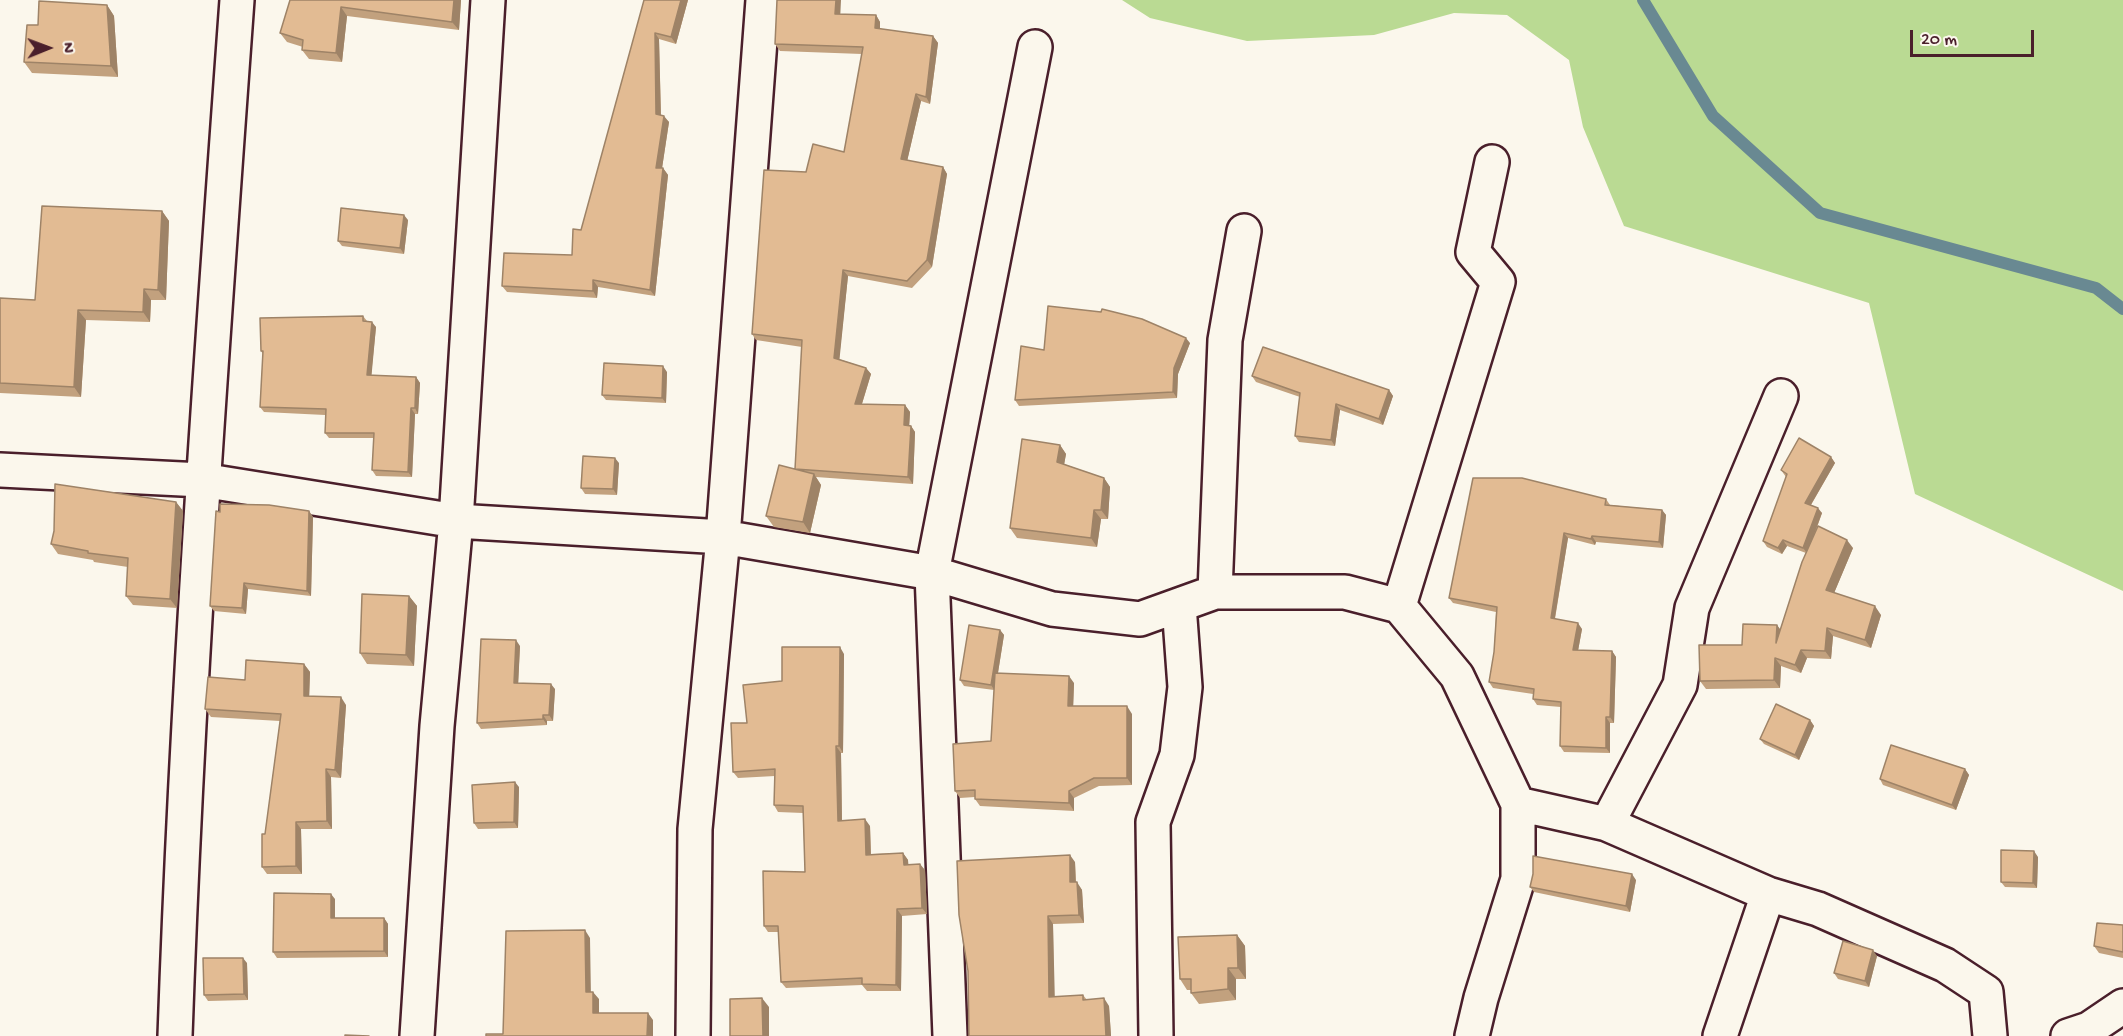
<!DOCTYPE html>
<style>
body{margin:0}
#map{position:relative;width:2123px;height:1036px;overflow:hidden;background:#fbf7ec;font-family:"Gochi Hand",sans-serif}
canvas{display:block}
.north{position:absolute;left:18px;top:18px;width:60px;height:60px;-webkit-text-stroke:4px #fbf7ec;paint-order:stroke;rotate:89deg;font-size:16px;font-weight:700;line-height:24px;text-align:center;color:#4a1f2b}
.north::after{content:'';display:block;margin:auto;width:21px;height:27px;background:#4a1f2b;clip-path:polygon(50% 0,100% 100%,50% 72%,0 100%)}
.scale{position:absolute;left:1910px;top:30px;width:124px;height:27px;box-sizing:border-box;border:3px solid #4a1f2b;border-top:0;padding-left:8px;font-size:18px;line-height:21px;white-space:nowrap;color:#4a1f2b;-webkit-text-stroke:4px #fbf7ec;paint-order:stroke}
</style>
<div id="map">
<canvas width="2123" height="1036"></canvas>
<div class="north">N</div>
<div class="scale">20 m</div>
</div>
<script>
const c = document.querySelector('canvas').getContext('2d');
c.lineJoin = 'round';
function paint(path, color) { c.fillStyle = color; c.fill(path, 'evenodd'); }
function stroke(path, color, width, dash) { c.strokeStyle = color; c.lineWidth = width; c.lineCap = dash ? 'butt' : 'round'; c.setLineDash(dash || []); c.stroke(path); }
paint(new Path2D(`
 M 1122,0 L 2123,0 L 2123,591 L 1915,494 L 1869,303 L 1624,226 L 1583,127 L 1569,60 L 1507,15 L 1454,13 L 1374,35 L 1247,41 L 1150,18 Z`), '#bada93');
stroke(new Path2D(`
 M 1643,0 L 1713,116 L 1820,213 L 2096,288 L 2123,309`), '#698992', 12);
const minor = new Path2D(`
 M 0,470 L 202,480 L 456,521 L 723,537 L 932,573 L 1052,609 L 1140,619 L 1215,592 L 1345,592 L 1399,606 L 1457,676 L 1518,804 L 1607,824 L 1768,894 L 1818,909 L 1945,965 L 1986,992 L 1990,1036
 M 1215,592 L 1225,340 L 1244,231
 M 1399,606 L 1498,282 L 1473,252 L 1492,162
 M 1607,824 L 1680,685 L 1692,608 L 1781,396
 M 175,1036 C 187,690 212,345 237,0
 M 417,1036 L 437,726 L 456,521 L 488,0
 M 693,1036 L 695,829 L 723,537 L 763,0
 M 950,1036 L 932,573 L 1035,47
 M 1156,1036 L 1153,822 L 1177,755 L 1185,687 L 1179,605
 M 1472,1036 L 1481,998 L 1518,879 L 1518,804
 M 1720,1036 L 1768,894
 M 2068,1036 L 2089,1029 L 2123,1006`);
stroke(minor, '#4a1f2b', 38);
stroke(minor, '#fbf7ec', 33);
paint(new Path2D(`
 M 290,0 L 461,0 L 459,30 L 347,16 L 342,62 L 309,59 L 302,50 L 303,47 L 287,42 L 280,33 Z
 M 644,0 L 688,0 L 676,44 L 659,39 L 661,115 L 669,122 L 662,168 L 663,168 L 668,175 L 655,296 L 598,287 L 597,298 L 507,292 L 502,286 L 572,255 L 581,230 Z
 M 107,5 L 114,16 L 118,77 L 32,73 L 24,62 Z
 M 840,14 L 876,15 L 880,22 L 880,29 L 933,36 L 938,43 L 930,104 L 921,101 L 907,161 L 943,167 L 947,174 L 932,267 L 912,288 L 848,276 L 839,359 L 866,368 L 871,374 L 862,404 L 905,405 L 910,412 L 909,425 L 911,426 L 915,432 L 913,484 L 816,477 L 821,485 L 810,533 L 774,527 L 766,516 L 795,469 L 802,347 L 756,340 L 752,334 L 806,172 L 844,152 L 862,54 L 780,51 L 775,44 Z
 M 162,211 L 169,221 L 166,300 L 151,300 L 150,322 L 86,320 L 81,397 L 0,393 L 0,298 L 35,300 Z
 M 408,220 L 404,254 L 342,246 L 338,241 Z
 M 363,316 L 367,321 L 376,327 L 371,376 L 416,377 L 420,383 L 418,414 L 415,414 L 412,477 L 376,476 L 372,470 L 374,438 L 329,438 L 325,433 L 325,415 L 264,412 L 260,407 L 263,354 L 261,351 Z
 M 1190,343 L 1178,374 L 1177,398 L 1019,406 L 1015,400 L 1044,350 Z
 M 667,372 L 666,403 L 606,400 L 602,395 Z
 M 1252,376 L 1389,390 L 1393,396 L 1383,425 L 1340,410 L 1335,446 L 1299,442 L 1295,436 L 1300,397 L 1256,382 Z
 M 1060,445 L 1066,454 L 1064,464 L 1104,478 L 1110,487 L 1108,519 L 1101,519 L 1097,547 L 1017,538 L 1010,528 Z
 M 1831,457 L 1835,463 L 1811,505 L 1822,513 L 1814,536 L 1853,548 L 1834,593 L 1881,615 L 1871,648 L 1833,636 L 1831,659 L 1807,658 L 1801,673 L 1781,666 L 1780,688 L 1706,689 L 1700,681 L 1742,645 L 1777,625 L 1780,630 L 1806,553 L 1787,546 L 1782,554 L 1767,547 L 1763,541 L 1786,477 L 1781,470 Z
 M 619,463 L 617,495 L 585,494 L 581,488 Z
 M 1606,499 L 1610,505 L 1662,510 L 1666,515 L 1663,548 L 1596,542 L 1595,545 L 1568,538 L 1555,619 L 1582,629 L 1578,651 L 1612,651 L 1616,657 L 1614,723 L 1610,723 L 1610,753 L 1564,752 L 1560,746 L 1561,707 L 1537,705 L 1533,699 L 1533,694 L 1493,688 L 1489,682 L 1494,652 L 1496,612 L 1453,603 L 1449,598 Z
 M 176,502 L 183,511 L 177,608 L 133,605 L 126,596 L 128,567 L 94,562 L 93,560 L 58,554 L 51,544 Z
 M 309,511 L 313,517 L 311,596 L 248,589 L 246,614 L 214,611 L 210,606 L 220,512 Z
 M 409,596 L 417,606 L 414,666 L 367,664 L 360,653 Z
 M 1000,630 L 1004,635 L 998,673 L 1074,683 L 1073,706 L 1132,714 L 1132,785 L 1099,786 L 1074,798 L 1074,811 L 980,806 L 975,799 L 975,797 L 960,798 L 955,791 L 991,741 L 994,690 L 964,686 L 960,680 Z
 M 520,646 L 518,683 L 555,689 L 553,721 L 547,721 L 547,725 L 481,729 L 477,723 Z
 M 844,654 L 843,753 L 841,753 L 842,820 L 870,826 L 871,854 L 903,853 L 908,860 L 908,864 L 925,870 L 927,914 L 902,916 L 901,991 L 867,991 L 862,985 L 786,988 L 781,982 L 778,932 L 768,932 L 764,926 L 805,872 L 803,813 L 778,812 L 774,805 L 775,776 L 738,778 L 733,772 L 747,723 L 782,681 Z
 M 304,664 L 310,672 L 309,696 L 346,705 L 341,778 L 331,777 L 332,829 L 301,829 L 302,874 L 267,874 L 262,867 L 265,834 L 280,721 L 211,717 L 205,709 L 245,680 Z
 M 1810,720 L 1814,726 L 1799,760 L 1764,744 L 1760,739 Z
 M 1965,769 L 1969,775 L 1956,810 L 1883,785 L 1880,779 Z
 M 519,787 L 518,828 L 478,829 L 474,823 Z
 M 2038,857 L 2037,888 L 2005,887 L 2001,882 Z
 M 1075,862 L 1076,882 L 1082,890 L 1084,923 L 1053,924 L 1054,997 L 1083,995 L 1087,1000 L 1109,1006 L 1111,1036 L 969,1036 Z
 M 1533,874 L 1636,880 L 1630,912 L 1534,892 L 1530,887 Z
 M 335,899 L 335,918 L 384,918 L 388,924 L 388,957 L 277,958 L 273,952 Z
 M 2123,925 L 2123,958 L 2099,953 L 2094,946 Z
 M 1237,935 L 1245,946 L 1246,979 L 1236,979 L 1236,1000 L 1199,1004 L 1191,993 L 1191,990 L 1187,990 L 1180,979 Z
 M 1877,956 L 1869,987 L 1838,979 L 1834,973 Z
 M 247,963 L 248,1000 L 208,1001 L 204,995 Z`), '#c2a17e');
paint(new Path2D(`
 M 454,0 L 461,0 L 459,30 L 452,22 Z
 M 681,0 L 688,0 L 676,44 L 671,37 Z
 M 836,0 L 841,0 L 840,21 L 835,14 Z
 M 107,5 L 114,16 L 118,77 L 111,66 Z
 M 341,7 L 347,16 L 342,62 L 336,53 Z
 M 876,15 L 880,22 L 880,35 L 875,28 Z
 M 655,33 L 659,39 L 661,121 L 656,114 Z
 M 933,36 L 938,43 L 930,104 L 926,97 Z
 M 916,94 L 921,101 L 906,166 L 901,159 Z
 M 664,116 L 669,122 L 661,175 L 656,168 Z
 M 943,167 L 947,174 L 932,267 L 927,260 Z
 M 663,168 L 668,175 L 655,296 L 650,290 Z
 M 162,211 L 169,221 L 166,300 L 158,290 Z
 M 404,215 L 408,220 L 404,254 L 400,248 Z
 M 843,270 L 848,276 L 839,364 L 834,358 Z
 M 593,280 L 598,287 L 597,298 L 593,291 Z
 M 144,289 L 151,300 L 150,322 L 143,312 Z
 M 78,310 L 86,320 L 81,397 L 74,387 Z
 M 372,322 L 376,327 L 371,381 L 367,375 Z
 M 1186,338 L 1190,343 L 1178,374 L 1177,398 L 1173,392 L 1174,368 Z
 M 663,366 L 667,372 L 666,403 L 662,398 Z
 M 866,368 L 871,374 L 860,410 L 855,404 Z
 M 416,377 L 420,383 L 418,414 L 415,408 Z
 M 1389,390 L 1393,396 L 1383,425 L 1379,419 Z
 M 1336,404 L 1340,410 L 1335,446 L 1331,440 Z
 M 905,405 L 910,412 L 909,431 L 904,425 Z
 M 411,408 L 415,414 L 412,477 L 408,472 Z
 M 911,426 L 915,432 L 913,484 L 908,477 Z
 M 1060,445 L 1066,454 L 1063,471 L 1057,462 Z
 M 1831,457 L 1835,463 L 1809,508 L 1805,503 Z
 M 615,458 L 619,463 L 617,495 L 613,489 Z
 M 814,474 L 821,485 L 810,533 L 803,522 Z
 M 1104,478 L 1110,487 L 1108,519 L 1101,510 Z
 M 176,502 L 183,511 L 177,608 L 170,599 Z
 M 1818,508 L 1822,513 L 1807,553 L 1803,548 Z
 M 1094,510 L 1101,519 L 1097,547 L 1091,538 Z
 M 1662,510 L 1666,515 L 1663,548 L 1659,542 Z
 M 309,511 L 313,517 L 311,596 L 307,591 Z
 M 1564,533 L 1568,538 L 1554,623 L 1551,618 Z
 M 1592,536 L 1596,542 L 1595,545 L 1591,539 Z
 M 1783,540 L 1787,546 L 1782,554 L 1778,548 Z
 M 1847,540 L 1853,548 L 1832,598 L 1826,590 Z
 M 244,583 L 248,589 L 246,614 L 242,608 Z
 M 409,596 L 417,606 L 414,666 L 406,655 Z
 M 1875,606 L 1881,615 L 1871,648 L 1865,640 Z
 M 1578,623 L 1582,629 L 1577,656 L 1573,650 Z
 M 1777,625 L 1783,633 L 1776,643 Z
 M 1827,628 L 1833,636 L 1831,659 L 1825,651 Z
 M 1000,630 L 1004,635 L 995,691 L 991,685 Z
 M 516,640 L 520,646 L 518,688 L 514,683 Z
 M 840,647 L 844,654 L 843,753 L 839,746 Z
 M 1801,650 L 1807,658 L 1801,673 L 1795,665 Z
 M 1612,651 L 1616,657 L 1614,723 L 1610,717 Z
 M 1775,658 L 1781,666 L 1780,688 L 1774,680 Z
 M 304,664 L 310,672 L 309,703 L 304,696 Z
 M 1069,676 L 1074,683 L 1073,713 L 1068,706 Z
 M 551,684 L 555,689 L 553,721 L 549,715 Z
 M 341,697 L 346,705 L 341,778 L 335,770 Z
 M 1127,706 L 1132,714 L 1132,785 L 1127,778 Z
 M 543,715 L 547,721 L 547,725 L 543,719 Z
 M 1606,717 L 1610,723 L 1610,753 L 1606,748 Z
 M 1810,720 L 1814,726 L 1799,760 L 1795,755 Z
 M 836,746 L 841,753 L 842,827 L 838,821 Z
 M 326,769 L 331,777 L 332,829 L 327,821 Z
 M 1965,769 L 1969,775 L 1956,810 L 1952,805 Z
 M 515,782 L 519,787 L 518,828 L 514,822 Z
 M 1069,791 L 1074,798 L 1074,811 L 1069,803 Z
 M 865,819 L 870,826 L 871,861 L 866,855 Z
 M 296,822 L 301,829 L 302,874 L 296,866 Z
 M 2034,851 L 2038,857 L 2037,888 L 2033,883 Z
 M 903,853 L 908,860 L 909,871 L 904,865 Z
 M 1070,855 L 1075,862 L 1076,890 L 1070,882 Z
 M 920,864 L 925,870 L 927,914 L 922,908 Z
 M 1632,874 L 1636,880 L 1630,912 L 1626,906 Z
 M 1077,882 L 1082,890 L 1084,923 L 1079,915 Z
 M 331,894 L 335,899 L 335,923 L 331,918 Z
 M 897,909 L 902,916 L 901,991 L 896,985 Z
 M 1048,916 L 1053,924 L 1055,1005 L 1049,997 Z
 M 384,918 L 388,924 L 388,957 L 384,951 Z
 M 585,930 L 590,938 L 591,999 L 586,992 Z
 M 1237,935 L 1245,946 L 1246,979 L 1238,968 Z
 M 1873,950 L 1877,956 L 1869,987 L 1865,981 Z
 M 243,958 L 247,963 L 248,1000 L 244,994 Z
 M 1228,968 L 1236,979 L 1236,1000 L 1228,989 Z
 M 593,992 L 599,999 L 599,1020 L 593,1013 Z
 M 762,998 L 769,1007 L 769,1036 L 763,1036 Z
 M 1104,998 L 1109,1006 L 1111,1036 L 1106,1036 Z
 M 648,1013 L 653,1020 L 653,1036 L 647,1036 Z`), '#9e8367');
const building = new Path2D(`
 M 290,0 L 454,0 L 452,22 L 341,7 L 336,53 L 302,50 L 303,40 L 280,33 Z
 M 644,0 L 681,0 L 671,37 L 655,33 L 656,114 L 664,116 L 656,168 L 663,168 L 650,290 L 593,280 L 593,291 L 502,286 L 504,253 L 572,255 L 573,229 L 581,230 Z
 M 777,0 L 836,0 L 835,14 L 876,15 L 875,28 L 933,36 L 926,97 L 916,94 L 901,159 L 943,167 L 927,260 L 907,281 L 843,270 L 834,358 L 866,368 L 855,404 L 905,405 L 904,425 L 911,426 L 908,477 L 795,469 L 802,340 L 752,334 L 764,170 L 806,172 L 813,144 L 844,152 L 863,47 L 775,44 Z
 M 39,1 L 107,5 L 111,66 L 24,62 L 27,25 L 38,25 Z
 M 42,206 L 162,211 L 158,290 L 144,289 L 143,312 L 78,310 L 74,387 L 0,383 L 0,298 L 35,300 Z
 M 341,208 L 404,215 L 400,248 L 338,241 Z
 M 1048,306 L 1101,312 L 1102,309 L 1142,319 L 1186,338 L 1174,368 L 1173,392 L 1015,400 L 1021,346 L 1044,350 Z
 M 363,316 L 363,321 L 372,322 L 367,375 L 416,377 L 415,408 L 411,408 L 408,472 L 372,470 L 374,433 L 325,433 L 326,409 L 260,407 L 263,351 L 261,351 L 260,318 Z
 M 1263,347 L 1389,390 L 1379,419 L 1336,404 L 1331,440 L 1295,436 L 1300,393 L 1252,376 Z
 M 604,363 L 663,366 L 662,398 L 602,395 Z
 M 1799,438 L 1831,457 L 1805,503 L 1818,508 L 1803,548 L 1783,540 L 1778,548 L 1763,541 L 1787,474 L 1781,470 Z
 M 1022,439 L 1060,445 L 1057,462 L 1104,478 L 1101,510 L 1094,510 L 1091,538 L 1010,528 Z
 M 583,456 L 615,458 L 613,489 L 581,488 Z
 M 779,465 L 814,474 L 803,522 L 766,516 Z
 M 1473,478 L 1522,478 L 1606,499 L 1605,505 L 1662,510 L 1659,542 L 1592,536 L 1591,539 L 1564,533 L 1551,618 L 1578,623 L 1573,650 L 1612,651 L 1610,717 L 1606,717 L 1606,748 L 1560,746 L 1561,702 L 1533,699 L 1534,689 L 1489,682 L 1494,652 L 1497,607 L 1449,598 Z
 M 55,484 L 176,502 L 170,599 L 126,596 L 128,558 L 88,553 L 88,551 L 51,544 L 54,531 Z
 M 220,504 L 269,505 L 309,511 L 307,591 L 244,583 L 242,608 L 210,606 L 216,511 L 220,512 Z
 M 1818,526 L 1847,540 L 1826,590 L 1875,606 L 1865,640 L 1827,628 L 1825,651 L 1801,650 L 1795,665 L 1775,658 L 1774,680 L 1700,681 L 1699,645 L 1742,645 L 1743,624 L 1777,625 L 1776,643 L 1802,562 Z
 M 362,594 L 409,596 L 406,655 L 360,653 Z
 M 969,625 L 1000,630 L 991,685 L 960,680 Z
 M 481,639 L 516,640 L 514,683 L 551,684 L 549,715 L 543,715 L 543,719 L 477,723 Z
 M 782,647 L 840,647 L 839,746 L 836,746 L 838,821 L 865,819 L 866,855 L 903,853 L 904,865 L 920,864 L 922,908 L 897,909 L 896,985 L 862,984 L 862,978 L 781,982 L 778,926 L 764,926 L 763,871 L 805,872 L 803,806 L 774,805 L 775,769 L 733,772 L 731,723 L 747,723 L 743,685 L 782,681 Z
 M 246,660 L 304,664 L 304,696 L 341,697 L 335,770 L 326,769 L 327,821 L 296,822 L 296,866 L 262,867 L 262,834 L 265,834 L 281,714 L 205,709 L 208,677 L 245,680 Z
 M 995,673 L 1069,676 L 1068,706 L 1127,706 L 1127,778 L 1094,778 L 1069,791 L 1069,803 L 975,799 L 975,790 L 955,791 L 953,744 L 991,741 Z
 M 1776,704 L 1810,720 L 1795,755 L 1760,739 Z
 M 1891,745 L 1965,769 L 1952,805 L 1880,779 Z
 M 515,782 L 514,822 L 474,823 L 472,785 Z
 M 2001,850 L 2034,851 L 2033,883 L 2001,882 Z
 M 1070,855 L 1070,882 L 1077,882 L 1079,915 L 1048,916 L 1049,997 L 1083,995 L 1083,1000 L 1104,998 L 1106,1036 L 969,1036 L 968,971 L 959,915 L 957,861 Z
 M 1533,856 L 1632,874 L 1626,906 L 1530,887 L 1533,874 Z
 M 274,893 L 331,894 L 331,918 L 384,918 L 384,951 L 273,952 Z
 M 2097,923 L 2123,925 L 2123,952 L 2094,946 Z
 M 585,930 L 586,992 L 593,992 L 593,1013 L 648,1013 L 647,1036 L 486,1036 L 486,1034 L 503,1034 L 506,931 Z
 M 1237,935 L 1238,968 L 1228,968 L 1228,989 L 1191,993 L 1191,979 L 1180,979 L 1178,937 Z
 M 1843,941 L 1873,950 L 1865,981 L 1834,973 Z
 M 203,958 L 243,958 L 244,994 L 204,995 Z
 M 762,998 L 763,1036 L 730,1036 L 730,999 Z
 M 345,1035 L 369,1036 L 345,1036 Z`);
paint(building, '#e2bb93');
stroke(building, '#9e8367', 1.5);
</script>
